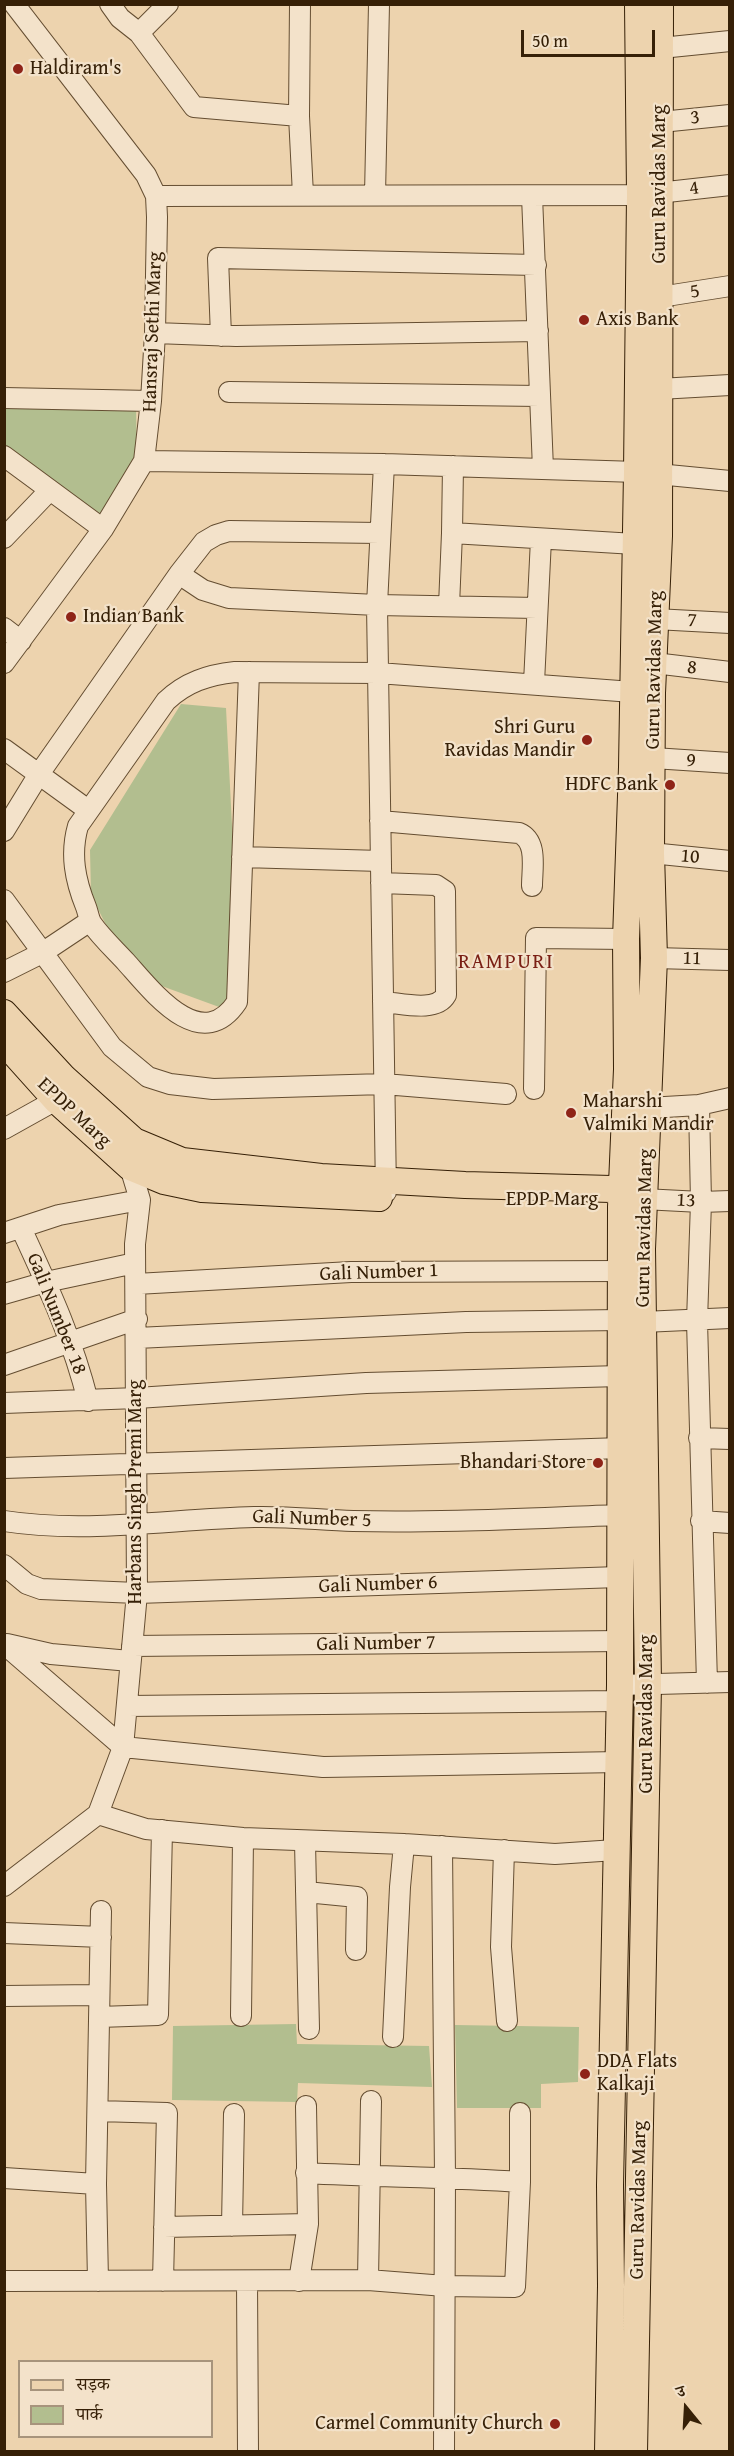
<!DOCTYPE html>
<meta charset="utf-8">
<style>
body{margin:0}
#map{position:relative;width:734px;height:2456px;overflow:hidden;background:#edd3ae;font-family:"Gentium Book Plus","Noto Serif Devanagari",serif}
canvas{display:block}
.frame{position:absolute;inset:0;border:6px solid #362007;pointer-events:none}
.legend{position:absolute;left:18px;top:2360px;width:195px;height:78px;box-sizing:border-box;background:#f3e2ca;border:2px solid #a7947c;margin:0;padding:8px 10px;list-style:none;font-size:18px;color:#362007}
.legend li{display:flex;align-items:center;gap:12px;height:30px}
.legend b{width:30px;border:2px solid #a7947c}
.north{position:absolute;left:656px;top:2378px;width:60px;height:60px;-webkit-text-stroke:4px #f3e2ca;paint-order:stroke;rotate:342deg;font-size:16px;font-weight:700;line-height:24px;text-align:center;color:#362007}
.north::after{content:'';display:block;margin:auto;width:21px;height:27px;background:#362007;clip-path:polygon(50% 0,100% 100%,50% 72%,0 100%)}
.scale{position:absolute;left:521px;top:30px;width:134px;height:27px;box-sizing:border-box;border:3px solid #362007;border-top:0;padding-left:8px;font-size:18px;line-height:21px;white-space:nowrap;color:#362007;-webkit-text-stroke:4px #f3e2ca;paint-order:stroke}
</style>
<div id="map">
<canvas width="734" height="2456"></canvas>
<div class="frame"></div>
<ul class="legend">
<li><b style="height:8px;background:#edd3ae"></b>सड़क</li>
<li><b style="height:16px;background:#b2be8f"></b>पार्क</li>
</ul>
<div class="north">उ</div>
<div class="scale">50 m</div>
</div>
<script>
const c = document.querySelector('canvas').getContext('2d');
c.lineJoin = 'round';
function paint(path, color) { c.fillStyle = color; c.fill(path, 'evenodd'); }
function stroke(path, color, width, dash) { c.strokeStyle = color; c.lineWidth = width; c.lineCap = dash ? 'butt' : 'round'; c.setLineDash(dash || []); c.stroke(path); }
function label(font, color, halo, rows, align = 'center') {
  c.font = font + ' "Gentium Book Plus",serif'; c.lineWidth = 4.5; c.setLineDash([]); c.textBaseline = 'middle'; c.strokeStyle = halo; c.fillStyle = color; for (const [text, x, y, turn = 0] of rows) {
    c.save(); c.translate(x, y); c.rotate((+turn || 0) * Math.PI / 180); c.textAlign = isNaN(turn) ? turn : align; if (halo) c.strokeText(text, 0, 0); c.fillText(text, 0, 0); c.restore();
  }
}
paint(new Path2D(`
 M 5,404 L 136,404 L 137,464 L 96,523 L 5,448 Z
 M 181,704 L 226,708 L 235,884 L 230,1011 L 159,985 L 119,951 L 91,895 L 90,850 Z
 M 296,2024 L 297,2044 L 429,2046 L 432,2087 L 298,2083 L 297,2102 L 172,2100 L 173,2026 Z
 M 455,2025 L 579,2027 L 578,2082 L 541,2084 L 541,2108 L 457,2108 Z`), '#b2be8f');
const minor = new Path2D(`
 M 110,4 L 120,18 L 139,33
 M 168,4 L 139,33 L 194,107 L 299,116
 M 300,4 L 299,116 L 303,195
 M 661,48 L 730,41
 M 661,122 L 730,115
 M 375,195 L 379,4
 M 156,196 L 640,195 L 730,185
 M 532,196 L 543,469
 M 660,297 L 730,286
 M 155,333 L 236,336 L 538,331
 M 221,336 L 218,258 L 536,265
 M 659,389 L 730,385
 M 229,392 L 540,396
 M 4,398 L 151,401
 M 4,456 L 103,529
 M 144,461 L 384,464 L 637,472 L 730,481
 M 384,464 L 377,605 L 386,1192
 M 452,533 L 453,466
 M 4,538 L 50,490
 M 179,574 L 203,590 L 229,598 L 377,605 L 537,608
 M 449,606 L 452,533 L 635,544
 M 655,619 L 730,623
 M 4,628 L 21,641
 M 4,663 L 103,529 L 144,461 L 151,401 L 155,333 L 157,217 L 156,196 L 146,175 L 14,4
 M 654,663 L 730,672
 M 249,672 L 237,1002 C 201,1056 152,991 126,962 C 115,950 101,937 92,924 C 89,920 88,912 86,907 C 75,880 70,854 78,826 L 166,701 C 186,682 208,675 235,672 L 378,673 L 646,693
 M 534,683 L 541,539
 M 4,749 L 88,810
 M 653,758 L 730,763
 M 380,821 L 519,833 C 538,841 532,868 532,886
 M 4,831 L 39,774 L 179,574 L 204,542 L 216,535 L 229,531 L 380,533
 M 651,853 L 730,861
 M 242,857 L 381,861
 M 381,883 L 436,885 L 445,891 L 446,995 C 436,1013 401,1003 383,1002
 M 4,900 L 112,1047 L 148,1077 L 170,1084 L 213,1089 L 384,1084 L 506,1094
 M 654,958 L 730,960
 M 4,972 L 42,953 L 90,921
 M 534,1089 L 536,938 L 626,939
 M 699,1105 L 701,1202 L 697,1321 L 707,1683
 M 648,1108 L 699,1105 L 730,1098
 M 4,1129 L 56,1100
 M 643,1199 L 701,1202 L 730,1201
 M 21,1228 C 48,1287 72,1337 88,1401
 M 4,1233 L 59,1215 L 140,1200
 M 136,1284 L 351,1272 L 621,1271
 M 4,1294 L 46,1282 L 135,1263
 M 643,1322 L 730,1318
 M 137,1338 L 466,1322 L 621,1320
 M 4,1365 L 137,1319
 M 4,1403 L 137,1398 L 366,1383 L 620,1376
 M 699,1438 L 730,1439
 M 4,1468 L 622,1448
 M 4,1521 C 87,1534 171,1519 254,1517 C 287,1516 320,1520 353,1521 C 442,1523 532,1518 621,1515
 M 701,1521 L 730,1523
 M 4,1565 L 27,1584 L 41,1589 L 137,1593 L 619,1577
 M 4,1644 L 123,1747 L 323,1767 L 620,1762
 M 7,1644 L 51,1654 L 130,1661
 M 132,1646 L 621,1641
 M 620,1685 L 730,1682
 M 127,1706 L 619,1701
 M 98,1814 L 146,1829 L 243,1838 L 404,1844 L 555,1854 L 616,1850
 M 305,1842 L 309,2029
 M 442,1846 L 445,2177 L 444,2452
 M 504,1850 L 501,1947 L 507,2021
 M 4,1886 L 98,1814 L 123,1747 L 137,1593 L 135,1244 L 140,1200 L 130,1167 L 132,1159
 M 306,1892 L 357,1897 L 356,1950
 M 4,1933 L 101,1937
 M 4,1996 L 98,1995
 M 241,2016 L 243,1838
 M 99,2017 L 158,2015 L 162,1830
 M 393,2037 L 400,1887 L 404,1844
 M 98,2111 L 167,2113 L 163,2281
 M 306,2173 C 378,2177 449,2177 520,2182
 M 4,2178 L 96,2184
 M 232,2226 L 234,2114
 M 164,2227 L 308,2224
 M 368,2280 L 371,2101
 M 4,2281 L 368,2280 L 445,2286 L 515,2287 L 520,2182 L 520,2113
 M 98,2281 L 96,2184 L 101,1911
 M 247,2281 L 248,2452
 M 299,2281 L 308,2224 L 306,2106`);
const major = new Path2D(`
 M 4,1013 L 64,1078 L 134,1141 L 182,1161 L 321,1177 L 465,1185 L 611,1189 L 622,1196 L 637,1198
 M 4,1042 L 56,1100 L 130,1167 L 164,1181 L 202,1189 L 379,1198
 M 608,2452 L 611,2286 L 610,2185 L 620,1685 L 621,1207 L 627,1069 L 626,939 L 632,767 L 637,472 L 640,195 L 638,4
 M 634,2452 L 648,1684 L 642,1249 L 654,958 L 651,853 L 652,693 L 659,536 L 660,4`);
stroke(minor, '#644d31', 22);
stroke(major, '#362007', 28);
stroke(minor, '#f3e2ca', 20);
stroke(major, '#edd3ae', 26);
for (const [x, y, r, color] of [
 [18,69,6,"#8f2418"],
 [584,320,6,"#8f2418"],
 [71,617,6,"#8f2418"],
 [587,740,6,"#8f2418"],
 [670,785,6,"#8f2418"],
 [571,1113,6,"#8f2418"],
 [598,1463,6,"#8f2418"],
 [585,2074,6,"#8f2418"],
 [555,2424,6,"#8f2418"]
]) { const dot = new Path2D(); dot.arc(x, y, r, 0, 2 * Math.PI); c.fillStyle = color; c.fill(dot); stroke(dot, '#f3e2ca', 2); }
label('20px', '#362007', '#f3e2ca', [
 ["Haldiram's",30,69],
 ["Axis Bank",596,320],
 ["Indian Bank",83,617],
 ["Shri Guru",575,728,"right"],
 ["Ravidas Mandir",575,751,"right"],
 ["HDFC Bank",658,785,"right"],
 ["Maharshi",583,1102],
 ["Valmiki Mandir",583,1125],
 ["Bhandari Store",586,1463,"right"],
 ["DDA Flats",597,2062],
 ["Kalkaji",597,2085],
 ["Carmel Community Church",543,2424,"right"]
], 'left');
label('20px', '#362007', '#f3e2ca', [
 ["3",695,118,-5],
 ["Guru Ravidas Marg",660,184,-90],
 ["4",694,189,-8],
 ["5",695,292,-9],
 ["Hansraj Sethi Marg",153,332,-88],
 ["7",692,621,3],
 ["8",692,668,7],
 ["Guru Ravidas Marg",655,670,-89],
 ["9",691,761,4],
 ["10",690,857,5],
 ["11",692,959,2],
 ["EPDP Marg",74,1113,43],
 ["EPDP Marg",552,1200],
 ["13",686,1201,3],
 ["Guru Ravidas Marg",645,1228,-89],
 ["Gali Number 1",379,1273,-2],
 ["Gali Number 18",56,1314,68],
 ["Harbans Singh Premi Marg",136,1492,-90],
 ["Gali Number 5",312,1519,2],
 ["Gali Number 6",378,1585,-2],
 ["Gali Number 7",376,1644,-1],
 ["Guru Ravidas Marg",647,1714,-90],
 ["Guru Ravidas Marg",639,2200,-89]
]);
c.letterSpacing = '1.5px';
label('21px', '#7a1f14', '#f3e2ca', [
 ["RAMPURI",506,963]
]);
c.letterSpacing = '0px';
</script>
